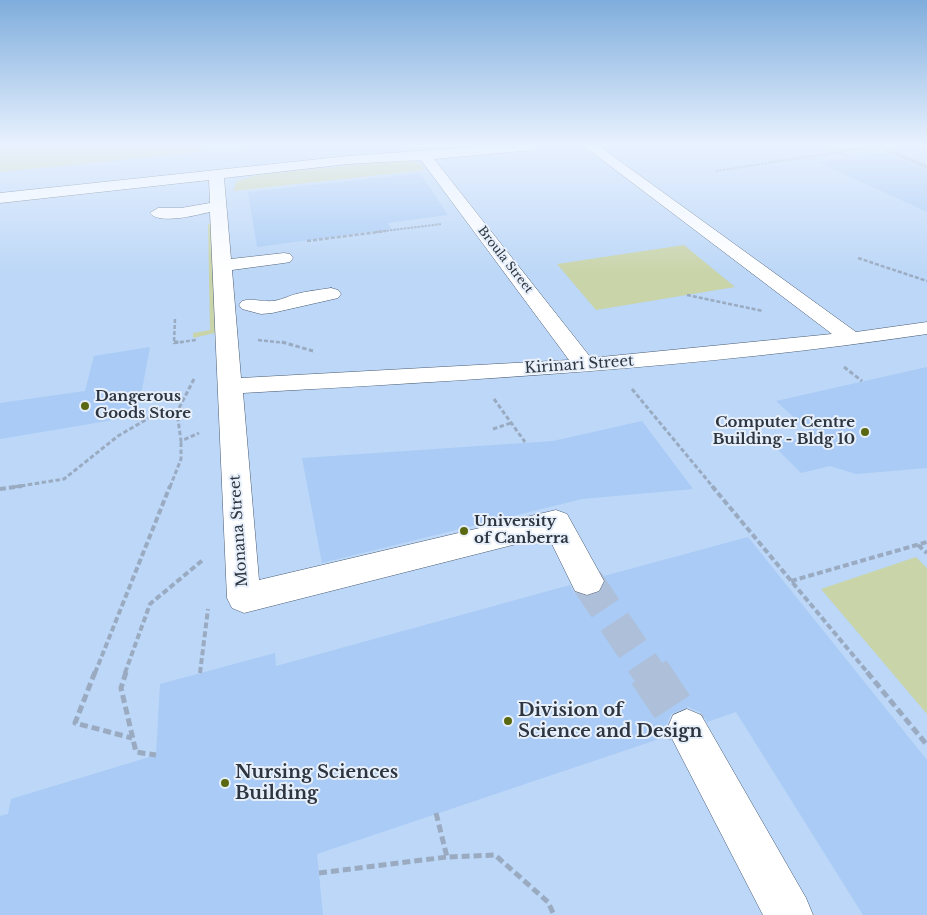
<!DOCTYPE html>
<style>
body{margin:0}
canvas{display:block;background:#cee3ff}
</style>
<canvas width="927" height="915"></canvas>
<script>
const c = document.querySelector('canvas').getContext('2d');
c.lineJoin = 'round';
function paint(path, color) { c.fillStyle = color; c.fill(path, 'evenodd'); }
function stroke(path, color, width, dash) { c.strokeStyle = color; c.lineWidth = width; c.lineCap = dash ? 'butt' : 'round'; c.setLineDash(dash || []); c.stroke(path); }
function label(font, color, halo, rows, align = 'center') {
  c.font = font + ' "Libre Baskerville",serif'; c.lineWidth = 4; c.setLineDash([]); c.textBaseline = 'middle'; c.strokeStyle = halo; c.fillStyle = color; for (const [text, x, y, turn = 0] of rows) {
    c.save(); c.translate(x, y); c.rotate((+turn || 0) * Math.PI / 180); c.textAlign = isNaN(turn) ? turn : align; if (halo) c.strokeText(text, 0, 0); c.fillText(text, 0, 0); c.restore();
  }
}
paint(new Path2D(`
 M 0,146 L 927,146 L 927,915 L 0,915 Z`), '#bcd7f7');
paint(new Path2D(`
 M 0,146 L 258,146 L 0,172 Z
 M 411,161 L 425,165 L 420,166 L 425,170 L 233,191 L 237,181 L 258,175 L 383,162 Z
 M 212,223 L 215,333 L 193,338 L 193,333 L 210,330 L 208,224 Z
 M 684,245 L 735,287 L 596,310 L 557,264 Z
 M 916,557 L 927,568 L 927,714 L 821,589 Z`), '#c9d4a9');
paint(new Path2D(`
 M 886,153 L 927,170 L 927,212 L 818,162 Z
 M 420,173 L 448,215 L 388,223 L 391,229 L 257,247 L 248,192 Z
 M 150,347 L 137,416 L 0,439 L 0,403 L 85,391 L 94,356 Z
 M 927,367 L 927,468 L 856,474 L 830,466 L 801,473 L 773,445 L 813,435 L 776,401 Z
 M 642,421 L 693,489 L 582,499 L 322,563 L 302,458 L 553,441 Z
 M 748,537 L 927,760 L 927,915 L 863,915 L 736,712 L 707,722 L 702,713 L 688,707 L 671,714 L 665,728 L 668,736 L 317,854 L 323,915 L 0,915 L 0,816 L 8,814 L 11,799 L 156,755 L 160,684 L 275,653 L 276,666 L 570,585 L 574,593 L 588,597 L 601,592 L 606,582 L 604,576 Z`), '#a9cbf5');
stroke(new Path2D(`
 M 587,581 L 649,673`), '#aec0d9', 33, [33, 16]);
stroke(new Path2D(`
 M 649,672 L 687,729`), '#aec0d9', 42, [42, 21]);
const minor = new Path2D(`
 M 490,146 L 539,146 L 533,150 L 434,159 L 591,358 L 832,334 L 584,146 L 599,146 L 856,332 L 927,322 L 927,334 C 700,368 471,380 243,393 L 259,580 L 556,510 L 567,514 L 604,581 L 599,591 L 587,595 L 575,591 L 548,536 L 244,613 L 232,608 L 227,598 L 210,212 C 197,215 159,225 150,213 L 158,208 L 181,208 L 210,203 L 209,180 L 0,203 L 0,193 L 348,156 ZM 421,160 L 569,360 L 241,378 L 232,270 L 284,263 L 290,262 L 293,258 L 290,254 L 284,253 L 231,259 L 224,178 L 348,164 Z
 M 331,288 L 338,290 L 341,294 L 338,298 L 272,313 L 261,314 L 242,309 L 239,305 L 242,301 C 252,298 262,302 273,301 C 282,300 288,296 296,294 C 307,291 319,290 331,288 Z
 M 687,709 L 701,715 L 806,898 L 813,915 L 763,915 L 667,729 L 673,715 Z`);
stroke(minor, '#4a5c74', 1);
stroke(new Path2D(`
 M 825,146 L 850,158
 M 881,146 L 927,166
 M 716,171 L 878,146
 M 376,232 L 442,224`), '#9aabc1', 2, [2.5, 1]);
stroke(new Path2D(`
 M 307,241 L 386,231
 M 858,258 L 927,281
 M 687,295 L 763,311
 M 175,319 L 174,343 L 196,340
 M 258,340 L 286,343`), '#9aabc1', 2.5, [4, 2]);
stroke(new Path2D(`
 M 174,342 L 182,342
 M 282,342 L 313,351
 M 844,367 L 862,381
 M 194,379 L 177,412 L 181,441 L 199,433
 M 632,389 L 713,487
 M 494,399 L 525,442
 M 493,429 L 511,423
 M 14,487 L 64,479 L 118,436 L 161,411 L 177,412
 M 170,487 L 181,459 L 181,441`), '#9aabc1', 3, [4.5, 2.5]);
stroke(new Path2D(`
 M 712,486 L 868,673
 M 0,489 L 22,486
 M 918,545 L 927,553
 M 791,581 L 927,542
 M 95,673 L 170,486
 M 125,673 L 150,604 L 204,559
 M 200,673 L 208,609`), '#9aabc1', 4, [6, 3]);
stroke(new Path2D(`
 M 95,672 L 75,723 L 132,738
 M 126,672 L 121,688 L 136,752 L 156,755
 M 867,672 L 927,745
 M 436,813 L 447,857 L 495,855 L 548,902 L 554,915
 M 319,873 L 447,857`), '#9aabc1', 5, [8, 4]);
paint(minor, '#fff');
stroke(new Path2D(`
 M 876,146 L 927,168`), '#9aabc1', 2, [2.5, 1]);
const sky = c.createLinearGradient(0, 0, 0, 274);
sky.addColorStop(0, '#7faddc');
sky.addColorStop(0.53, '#e9f2ff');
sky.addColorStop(1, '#e9f2ff00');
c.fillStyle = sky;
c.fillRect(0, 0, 927, 274);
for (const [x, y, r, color] of [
 [85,406,5,"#596811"],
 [865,432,5,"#596811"],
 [464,531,5,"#596811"],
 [508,721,5,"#596811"],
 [225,783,5,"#596811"]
]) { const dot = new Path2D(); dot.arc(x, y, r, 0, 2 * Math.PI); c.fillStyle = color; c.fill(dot); stroke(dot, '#e7effa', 2); }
label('12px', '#2d3640', '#e7effa', [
 ["Broula Street",505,260,52]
]);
label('15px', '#2d3640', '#e7effa', [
 ["Kirinari Street",579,365,-4],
 ["Monana Street",239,531,-94]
]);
label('bold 15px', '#2d3640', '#e7effa', [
 ["Dangerous",95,397],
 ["Goods Store",95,414],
 ["Computer Centre",855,423,"right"],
 ["Building - Bldg 10",855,440,"right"],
 ["University",474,522],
 ["of Canberra",474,539]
], 'left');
label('bold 18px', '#2d3640', '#e7effa', [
 ["Division of",518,711],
 ["Science and Design",518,732],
 ["Nursing Sciences",235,773],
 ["Building",235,794]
], 'left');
</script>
